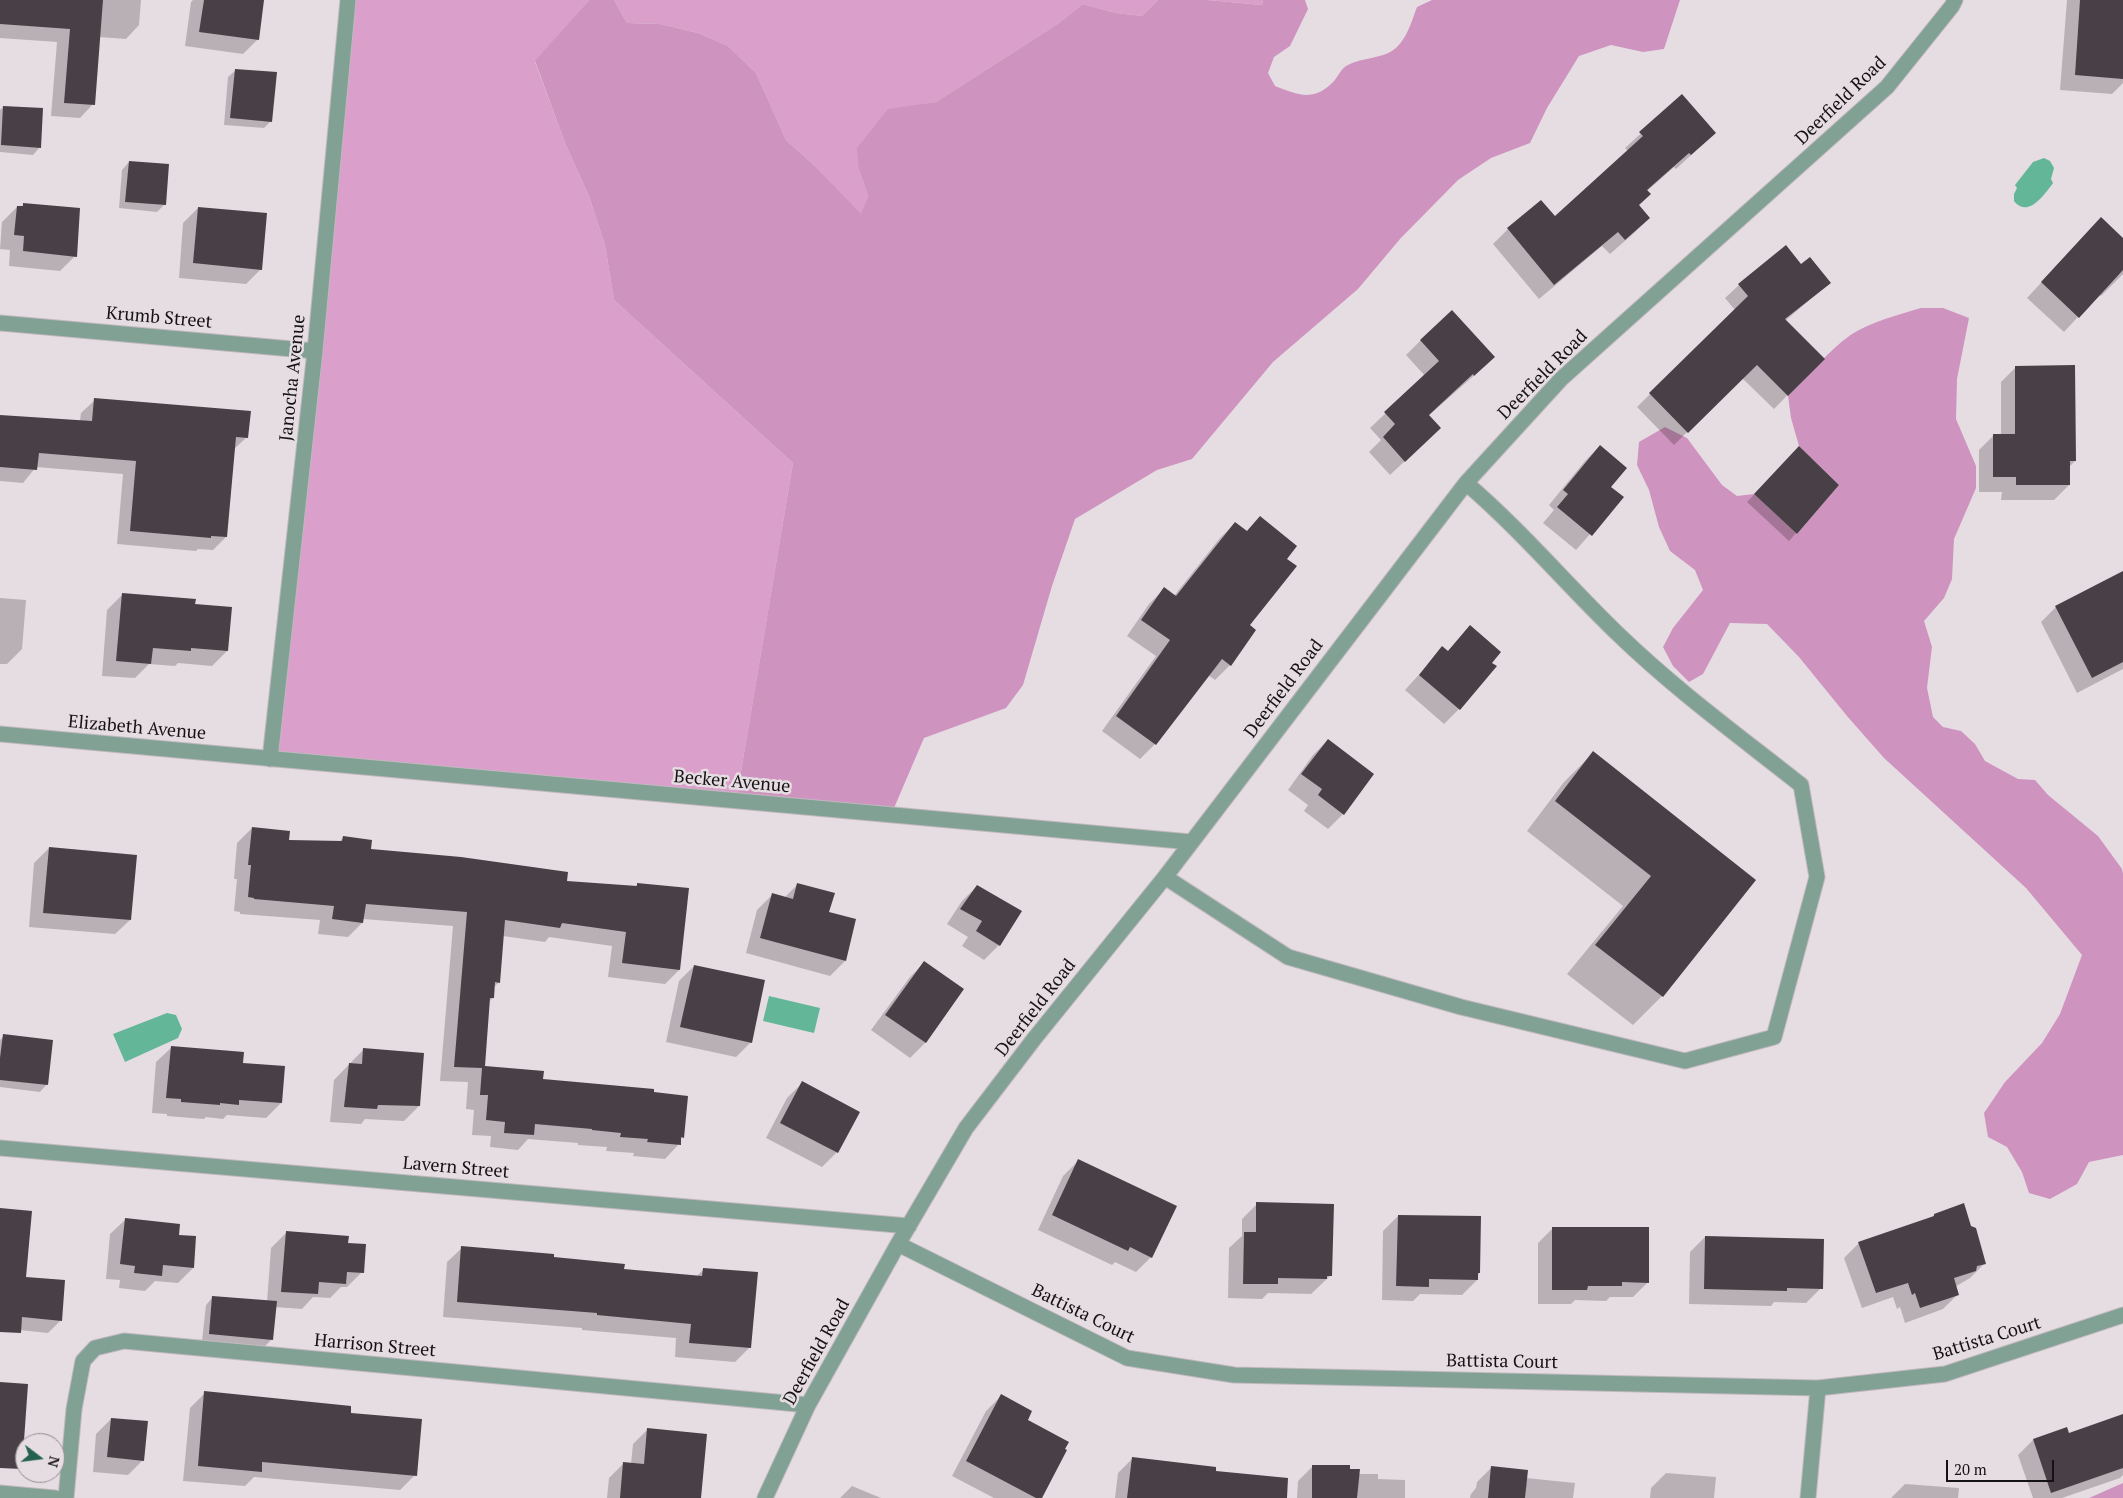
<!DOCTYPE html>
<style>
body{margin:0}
#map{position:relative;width:2123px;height:1498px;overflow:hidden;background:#e6dde3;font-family:"PT Serif",serif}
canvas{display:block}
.north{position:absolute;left:15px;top:1433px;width:50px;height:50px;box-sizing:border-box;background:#e6dde3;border:1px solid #928c90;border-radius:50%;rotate:105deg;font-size:14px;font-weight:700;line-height:20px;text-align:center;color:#151214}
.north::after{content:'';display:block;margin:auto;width:18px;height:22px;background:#25624e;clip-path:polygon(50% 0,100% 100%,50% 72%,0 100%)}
.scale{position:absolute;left:1946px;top:1460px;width:108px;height:22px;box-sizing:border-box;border:2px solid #151214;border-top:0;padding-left:6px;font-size:15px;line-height:18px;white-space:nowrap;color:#151214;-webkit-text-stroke:4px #e6dde3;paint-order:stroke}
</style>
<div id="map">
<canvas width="2123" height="1498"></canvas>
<div class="north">N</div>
<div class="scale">20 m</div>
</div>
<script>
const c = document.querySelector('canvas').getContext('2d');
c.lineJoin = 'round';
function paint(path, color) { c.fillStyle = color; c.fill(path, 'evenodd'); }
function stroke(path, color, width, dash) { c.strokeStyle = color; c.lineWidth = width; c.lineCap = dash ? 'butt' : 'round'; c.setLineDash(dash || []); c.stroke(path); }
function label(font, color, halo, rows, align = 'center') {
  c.font = font + ' "PT Serif",serif'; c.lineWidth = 5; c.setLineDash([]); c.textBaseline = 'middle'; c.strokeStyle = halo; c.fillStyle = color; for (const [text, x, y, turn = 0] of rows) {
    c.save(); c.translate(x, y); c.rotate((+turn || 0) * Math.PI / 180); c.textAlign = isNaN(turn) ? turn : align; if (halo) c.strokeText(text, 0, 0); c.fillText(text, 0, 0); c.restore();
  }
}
paint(new Path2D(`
 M 348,0 L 589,0 L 535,62 L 565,143 L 589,196 L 605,245 L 614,300 L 793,463 L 736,801 L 270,759 Z
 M 614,0 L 1158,0 L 1142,16 L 1116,13 L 1083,4 L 1056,25 L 936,102 L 913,106 L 859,170 L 868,196 L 861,215 L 815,166 L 786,140 L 756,73 L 728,46 L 698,33 L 660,24 L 627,23 Z
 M 1207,0 L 1263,0 L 1262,5 Z`), '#da9fca');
paint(new Path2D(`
 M 589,0 L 614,0 L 627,23 L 660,24 L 698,33 L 728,46 L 756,73 L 786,140 L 815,166 L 861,214 L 868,196 L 859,170 L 857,148 L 888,109 L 936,102 L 1056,25 L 1083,4 L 1116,13 L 1142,16 L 1158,0 L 1207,0 L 1262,5 L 1263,0 L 1305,0 L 1308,9 L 1290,46 L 1274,57 L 1268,73 L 1275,86 C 1296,94 1312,102 1331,84 C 1337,79 1340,70 1346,66 C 1358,59 1371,59 1383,55 C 1404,49 1410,26 1417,7 L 1432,0 L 1680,0 L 1664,49 L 1643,52 L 1611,45 L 1579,56 L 1547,108 L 1530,143 L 1491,158 L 1458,180 L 1400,239 L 1358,289 L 1273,362 L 1192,459 L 1157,470 L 1075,519 L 1052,586 L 1023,685 L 1006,708 L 924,738 L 891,815 L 736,801 L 793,463 L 614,300 L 605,245 L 589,196 L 565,143 L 535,61 Z
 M 1921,308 L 1943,308 L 1969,318 L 1957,379 L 1956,419 L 1976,466 L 1976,488 L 1954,539 L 1952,579 L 1944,598 L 1924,621 L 1932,647 L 1927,688 L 1933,717 L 1943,727 L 1961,731 L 1975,744 L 1985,761 L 2018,779 L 2035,780 L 2048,795 L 2098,836 L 2122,869 L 2123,874 L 2123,1155 L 2089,1162 L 2077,1184 L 2050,1199 L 2029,1193 L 2022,1172 L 2007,1147 L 1988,1137 L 1984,1113 L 2005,1082 L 2042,1043 L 2060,1014 L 2082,955 L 2026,888 L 1884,758 L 1847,716 L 1799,657 L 1767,624 L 1730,623 L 1703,674 L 1689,682 L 1673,666 L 1663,647 L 1673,628 L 1703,590 L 1695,570 L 1670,551 L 1659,527 L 1649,490 L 1637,465 L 1639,442 L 1665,427 L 1687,438 L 1722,485 L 1737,496 L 1754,494 L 1797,534 L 1839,485 L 1799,446 L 1791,418 L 1788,396 C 1809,376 1828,350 1852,334 C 1873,321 1898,315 1921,308 Z
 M 2123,1483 L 2123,1498 L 2089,1498 Z`), '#cf93bf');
paint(new Path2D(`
 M 2044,158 L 2050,161 L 2054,168 L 2051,179 L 2053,183 C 2045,194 2028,219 2014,201 L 2014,194 L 2017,188 L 2015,185 L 2033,162 Z
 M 769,996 L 820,1008 L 814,1033 L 763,1021 Z
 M 167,1013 L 176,1015 L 182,1029 L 178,1038 L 125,1062 L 113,1034 Z`), '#64b698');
paint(new Path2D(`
 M 0,0 L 141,0 L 139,25 L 126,39 L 99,37 L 93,104 L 80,118 L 51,116 L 57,42 L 0,38 Z
 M 193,0 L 263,0 L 258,39 L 243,54 L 185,46 L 191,2 Z
 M 2067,0 L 2123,0 L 2123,83 L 2112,94 L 2060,90 Z
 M 236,70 L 271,121 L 264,128 L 224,125 L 228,77 Z
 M 1682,96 L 1715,133 L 1676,169 L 1674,167 L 1647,191 L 1638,206 L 1649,218 L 1634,233 L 1610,254 L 1602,246 L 1539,299 L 1493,244 L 1508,229 L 1555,218 L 1628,151 L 1625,148 Z
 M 3,107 L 40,147 L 33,155 L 0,152 L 0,110 Z
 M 129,162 L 165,204 L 157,212 L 119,208 L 122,170 Z
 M 24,204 L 75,256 L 60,271 L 9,266 L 10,250 L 0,249 L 2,222 L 17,207 L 21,207 Z
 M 198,208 L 261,269 L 246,284 L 179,278 L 183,223 Z
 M 2086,234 L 2123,240 L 2123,274 L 2101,296 L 2099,294 L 2064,332 L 2027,298 Z
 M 1829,283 L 1785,321 L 1823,359 L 1774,409 L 1742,378 L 1674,445 L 1637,407 L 1735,310 L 1725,298 L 1739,285 Z
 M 1421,340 L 1478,372 L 1428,416 L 1424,443 L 1390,475 L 1369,452 L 1381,440 L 1370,428 L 1425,376 L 1406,355 Z
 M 2016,367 L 2075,461 L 2069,467 L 2069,485 L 2054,500 L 2001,500 L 2002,492 L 1979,492 L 1979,450 L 1994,435 L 2001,435 L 2001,382 Z
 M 95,400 L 247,437 L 233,450 L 226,537 L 213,550 L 198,549 L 196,551 L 117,544 L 123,474 L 36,467 L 23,483 L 0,481 L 0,416 L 80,421 L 81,413 Z
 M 1600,446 L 1609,487 L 1622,498 L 1576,550 L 1543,523 L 1554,510 L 1549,505 L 1585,461 Z
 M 1799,448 L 1838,486 L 1789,541 L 1747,502 Z
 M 1260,518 L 1285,559 L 1248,625 L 1230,665 L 1215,680 L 1208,675 L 1155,744 L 1140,759 L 1102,731 L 1156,656 L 1127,636 L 1149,604 L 1164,589 L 1174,596 L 1220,538 L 1235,523 L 1246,532 Z
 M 2123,586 L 2123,669 L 2077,693 L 2041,622 L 2056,607 Z
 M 122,595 L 194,605 L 227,651 L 212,666 L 178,663 L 175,666 L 149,664 L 135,678 L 102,676 L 107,610 Z
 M 0,598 L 26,600 L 22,649 L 7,664 L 0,664 Z
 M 1470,627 L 1491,663 L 1459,709 L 1444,724 L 1405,690 L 1443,648 L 1447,652 Z
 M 1328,740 L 1343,814 L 1328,829 L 1304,811 L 1308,805 L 1288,790 L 1313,755 Z
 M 1593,753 L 1754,880 L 1662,996 L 1633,1025 L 1567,974 L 1623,906 L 1527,831 L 1564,782 Z
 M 252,828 L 287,842 L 339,842 L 343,838 L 369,851 L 566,882 L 634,887 L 638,884 L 679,970 L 665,984 L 608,977 L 612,946 L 549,937 L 545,942 L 503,936 L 499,982 L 494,987 L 493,998 L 488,1002 L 484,1067 L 542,1080 L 653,1093 L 683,1137 L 679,1141 L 679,1144 L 665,1159 L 633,1156 L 634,1153 L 606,1151 L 607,1147 L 578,1145 L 578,1143 L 528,1139 L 518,1150 L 490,1147 L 491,1136 L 472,1135 L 474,1110 L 466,1109 L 468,1082 L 440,1081 L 453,926 L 363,919 L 362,923 L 348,937 L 318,934 L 320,920 L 240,914 L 240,912 L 234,911 L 237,879 L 234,879 L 237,843 Z
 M 49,848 L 130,920 L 115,934 L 29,927 L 34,863 Z
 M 798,884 L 845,961 L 830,976 L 746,953 L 757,910 L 772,895 L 784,898 Z
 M 977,886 L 999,945 L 984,960 L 962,946 L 968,937 L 947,924 L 962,901 Z
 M 925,962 L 962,989 L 925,1043 L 910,1058 L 871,1030 L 910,977 Z
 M 694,966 L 751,1042 L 736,1057 L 666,1042 L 679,981 Z
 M 4,1036 L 47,1084 L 40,1092 L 0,1087 L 0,1040 Z
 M 171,1048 L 242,1064 L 281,1103 L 266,1118 L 227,1115 L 223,1119 L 206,1117 L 204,1119 L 167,1116 L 167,1114 L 152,1113 L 156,1062 Z
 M 364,1049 L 419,1106 L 404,1121 L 365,1119 L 361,1124 L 330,1122 L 334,1080 Z
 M 802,1083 L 858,1113 L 837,1152 L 822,1167 L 766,1138 L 787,1098 Z
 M 1078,1161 L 1151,1257 L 1136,1272 L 1115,1262 L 1112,1265 L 1038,1230 L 1063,1176 Z
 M 1257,1204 L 1331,1275 L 1311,1294 L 1268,1293 L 1262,1299 L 1228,1298 L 1229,1248 L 1242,1236 L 1242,1219 Z
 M 0,1209 L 25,1278 L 61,1320 L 48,1333 L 0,1328 Z
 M 1934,1215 L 1985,1263 L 1970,1278 L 1955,1287 L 1958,1294 L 1943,1309 L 1905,1323 L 1900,1307 L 1897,1309 L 1893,1297 L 1862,1308 L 1844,1258 L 1859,1243 L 1931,1218 Z
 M 1398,1216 L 1479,1272 L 1477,1280 L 1462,1295 L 1420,1294 L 1413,1301 L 1382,1300 L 1383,1231 Z
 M 125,1220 L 178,1236 L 193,1268 L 178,1283 L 155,1281 L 145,1291 L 119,1288 L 120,1280 L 106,1279 L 110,1234 Z
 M 1553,1228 L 1648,1282 L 1633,1297 L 1610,1297 L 1606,1301 L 1575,1300 L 1571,1304 L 1538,1304 L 1538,1243 Z
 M 286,1233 L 347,1244 L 362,1272 L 347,1287 L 341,1287 L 330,1298 L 313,1297 L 302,1309 L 275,1307 L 272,1339 L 265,1346 L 202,1341 L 206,1305 L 213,1297 L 267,1302 L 271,1248 Z
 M 1705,1237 L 1821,1288 L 1806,1303 L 1774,1302 L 1771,1306 L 1689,1304 L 1690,1252 Z
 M 462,1248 L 553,1258 L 623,1270 L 696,1277 L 704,1269 L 750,1347 L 735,1362 L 675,1357 L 676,1338 L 582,1330 L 582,1328 L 443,1317 L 447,1262 Z
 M 205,1393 L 349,1414 L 415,1475 L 400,1490 L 254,1477 L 245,1486 L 183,1481 L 190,1408 Z
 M 1001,1396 L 1026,1420 L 1041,1498 L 994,1498 L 952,1476 L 986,1411 Z
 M 111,1419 L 143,1460 L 128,1475 L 93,1472 L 96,1434 Z
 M 2123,1427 L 2123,1475 L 2120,1478 L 2062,1498 L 2033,1498 L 2018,1455 L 2033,1440 Z
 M 648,1429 L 699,1498 L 607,1498 L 609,1478 L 624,1463 L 631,1464 L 633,1444 Z
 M 1133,1458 L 1215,1472 L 1235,1498 L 1115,1498 L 1118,1473 Z
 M 1313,1466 L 1349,1470 L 1358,1474 L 1378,1474 L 1378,1479 L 1405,1480 L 1405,1498 L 1297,1498 L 1298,1481 Z
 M 1492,1467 L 1526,1478 L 1575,1483 L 1573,1498 L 1470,1498 L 1471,1494 L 1476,1488 L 1477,1482 Z
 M 1666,1473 L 1716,1477 L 1714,1498 L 1650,1498 L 1651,1488 Z
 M 1905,1484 L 1959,1488 L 1958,1498 L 1891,1498 Z
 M 852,1486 L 881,1498 L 840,1498 Z`), '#0003');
paint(new Path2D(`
 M 0,0 L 103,0 L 95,105 L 64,103 L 70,29 L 0,24 Z
 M 204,0 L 264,0 L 259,40 L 199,32 Z
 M 2080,0 L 2123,0 L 2123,79 L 2075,75 Z
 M 235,69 L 277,72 L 272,122 L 230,118 Z
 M 1682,94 L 1716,133 L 1691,155 L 1689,153 L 1647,190 L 1651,194 L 1639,205 L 1650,218 L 1625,240 L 1618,232 L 1554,285 L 1507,228 L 1541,200 L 1555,216 L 1643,136 L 1639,132 Z
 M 3,106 L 43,108 L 41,148 L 1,145 Z
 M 129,161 L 169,164 L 166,205 L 125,202 Z
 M 23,203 L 80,208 L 77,257 L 23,251 L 24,236 L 14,235 L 17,206 L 23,206 Z
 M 198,207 L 267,213 L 262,270 L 193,263 Z
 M 2101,217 L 2123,238 L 2123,270 L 2079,318 L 2041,282 Z
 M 1786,245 L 1801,264 L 1810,257 L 1831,283 L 1785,319 L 1825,359 L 1788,396 L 1757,365 L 1688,433 L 1649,393 L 1748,296 L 1738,284 Z
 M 1452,310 L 1495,357 L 1474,376 L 1473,374 L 1429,415 L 1441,428 L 1405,462 L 1383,437 L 1395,424 L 1384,412 L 1439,361 L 1420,340 Z
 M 2075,365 L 2076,461 L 2070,461 L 2070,485 L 2016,485 L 2016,477 L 1993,477 L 1993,434 L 2015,434 L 2015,366 Z
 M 94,398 L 251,411 L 248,438 L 236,437 L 227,537 L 211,536 L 211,538 L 130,531 L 136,461 L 39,453 L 37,470 L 0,467 L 0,415 L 92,421 Z
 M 1600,445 L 1627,468 L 1611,487 L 1624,497 L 1592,536 L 1557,507 L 1568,494 L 1563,490 Z
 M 1799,446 L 1839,485 L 1797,534 L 1754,494 Z
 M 1260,516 L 1297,546 L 1287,559 L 1297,566 L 1250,625 L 1256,630 L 1231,666 L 1222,659 L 1156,745 L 1116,716 L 1170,640 L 1141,620 L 1164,587 L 1176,596 L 1235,522 L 1247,531 Z
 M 2123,571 L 2123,662 L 2092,678 L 2055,606 Z
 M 122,593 L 196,599 L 195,604 L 232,607 L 228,651 L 191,648 L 191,651 L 153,648 L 151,664 L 116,661 Z
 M 1470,625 L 1501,652 L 1492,663 L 1497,666 L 1460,710 L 1419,675 L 1442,646 L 1448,651 Z
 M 1328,739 L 1374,774 L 1344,815 L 1318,795 L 1322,789 L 1301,774 Z
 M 1593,751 L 1756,880 L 1663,997 L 1595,945 L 1651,876 L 1555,801 Z
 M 252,827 L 290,831 L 289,840 L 342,841 L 343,836 L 372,840 L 371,849 L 461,857 L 568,872 L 567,881 L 637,886 L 637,883 L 689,888 L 680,970 L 622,963 L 626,932 L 562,923 L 560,928 L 505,920 L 500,983 L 495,982 L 494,998 L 490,998 L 485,1066 L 544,1071 L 543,1079 L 654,1089 L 654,1092 L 688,1096 L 684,1138 L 681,1137 L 681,1145 L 647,1142 L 648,1139 L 620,1137 L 621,1133 L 592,1130 L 592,1129 L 535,1124 L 534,1135 L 504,1133 L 505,1122 L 486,1120 L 488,1095 L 480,1095 L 482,1068 L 454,1067 L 467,912 L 366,904 L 363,923 L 332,919 L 334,906 L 254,899 L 254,898 L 248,897 L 251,865 L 248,865 Z
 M 49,847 L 137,855 L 131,920 L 43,913 Z
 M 797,883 L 835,893 L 829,912 L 856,919 L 846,961 L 760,938 L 772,893 L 793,899 Z
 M 977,885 L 1022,911 L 1000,946 L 976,931 L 982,921 L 960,909 Z
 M 924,961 L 964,989 L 926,1043 L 885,1015 Z
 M 694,965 L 765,980 L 752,1043 L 680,1027 Z
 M 3,1034 L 53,1040 L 48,1085 L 0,1080 L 0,1058 Z
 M 171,1046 L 244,1052 L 243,1063 L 285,1066 L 282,1103 L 239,1100 L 239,1105 L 220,1103 L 220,1105 L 181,1102 L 181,1099 L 166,1098 Z
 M 363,1048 L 424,1053 L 420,1106 L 378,1105 L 377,1109 L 344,1107 L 349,1063 L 362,1064 Z
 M 802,1081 L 860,1112 L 838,1153 L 780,1123 Z
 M 1078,1159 L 1177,1206 L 1152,1258 L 1130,1247 L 1128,1251 L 1052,1215 Z
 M 1256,1202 L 1334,1204 L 1332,1276 L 1327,1276 L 1327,1279 L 1278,1278 L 1278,1284 L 1243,1284 L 1244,1232 L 1256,1232 Z
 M 1964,1203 L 1971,1226 L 1976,1228 L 1986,1264 L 1977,1266 L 1976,1271 L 1954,1278 L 1959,1295 L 1920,1308 L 1915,1293 L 1912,1295 L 1908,1283 L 1876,1293 L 1858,1242 L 1934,1216 L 1934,1214 Z
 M 0,1208 L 32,1211 L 26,1277 L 65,1280 L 62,1321 L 22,1317 L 21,1333 L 0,1332 Z
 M 1398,1215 L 1481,1216 L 1480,1273 L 1478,1273 L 1478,1280 L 1429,1279 L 1429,1287 L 1396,1286 Z
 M 125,1218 L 180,1224 L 179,1235 L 196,1236 L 194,1268 L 163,1265 L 162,1276 L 134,1273 L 135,1266 L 120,1264 Z
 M 1552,1227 L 1649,1227 L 1649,1283 L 1622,1282 L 1622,1286 L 1588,1286 L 1587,1290 L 1552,1290 Z
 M 286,1231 L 349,1236 L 348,1243 L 366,1244 L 364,1273 L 347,1272 L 346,1284 L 319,1282 L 318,1294 L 281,1292 Z
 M 1705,1236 L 1824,1239 L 1823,1289 L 1787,1288 L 1787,1291 L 1704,1289 Z
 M 461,1246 L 554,1254 L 554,1257 L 625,1264 L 624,1269 L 702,1276 L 703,1268 L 758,1272 L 751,1348 L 689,1343 L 691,1324 L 597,1315 L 597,1313 L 457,1302 Z
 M 212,1296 L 277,1301 L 273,1340 L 209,1334 Z
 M 0,1382 L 28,1384 L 22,1469 L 0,1468 Z
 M 204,1391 L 351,1406 L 351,1413 L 422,1419 L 417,1476 L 262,1462 L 262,1472 L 198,1466 Z
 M 1001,1394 L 1032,1411 L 1028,1420 L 1069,1442 L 1065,1449 L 1067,1450 L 1042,1498 L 1036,1498 L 966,1461 Z
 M 2123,1414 L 2123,1468 L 2051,1493 L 2033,1439 L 2067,1427 L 2069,1433 Z
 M 111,1418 L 148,1421 L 144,1461 L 107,1457 Z
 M 647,1428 L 707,1434 L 701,1498 L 620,1498 L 623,1462 L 644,1464 Z
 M 1132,1457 L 1216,1467 L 1216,1471 L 1288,1478 L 1287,1498 L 1127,1498 Z
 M 1312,1465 L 1350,1465 L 1350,1469 L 1360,1469 L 1357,1498 L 1312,1498 Z
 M 1491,1466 L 1528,1470 L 1525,1498 L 1488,1498 Z`), '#484046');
const minor = new Path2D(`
 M 0,323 L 315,351
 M 0,734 L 1191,842
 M 270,759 L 315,351 L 348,0
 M 1165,877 L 1288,957 L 1461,1007 L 1685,1061 L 1774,1037 L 1817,877 L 1801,785 C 1739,736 1676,690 1619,635 C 1567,585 1521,530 1466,483
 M 0,1148 L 909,1226
 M 898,1244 L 1127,1358 L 1234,1375 L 1818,1388 L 1945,1374 L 2123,1315
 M 0,1493 L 55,1498
 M 66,1498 L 74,1409 L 83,1361 L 95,1348 L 124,1341 L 808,1405
 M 765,1498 L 808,1405 L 898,1244 L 966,1128 L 1034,1039 L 1165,877 L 1466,483 L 1561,379 L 1887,87 L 1952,6 L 1955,0
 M 1808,1498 L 1818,1388`);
stroke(minor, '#c0b8be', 17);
stroke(minor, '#80a193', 15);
label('18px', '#151214', '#e6dde3', [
 ["Deerfield Road",1841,101,-44],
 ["Krumb Street",159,318,5],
 ["Deerfield Road",1543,375,-45],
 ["Janocha Avenue",293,378,-84],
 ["Deerfield Road",1284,689,-53],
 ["Elizabeth Avenue",137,728,5],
 ["Becker Avenue",732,782,5],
 ["Deerfield Road",1036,1008,-52],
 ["Lavern Street",456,1168,5],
 ["Battista Court",1083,1314,26],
 ["Battista Court",1987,1339,-17],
 ["Harrison Street",375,1346,5],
 ["Deerfield Road",817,1352,-61],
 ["Battista Court",1502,1362,1]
]);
</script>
